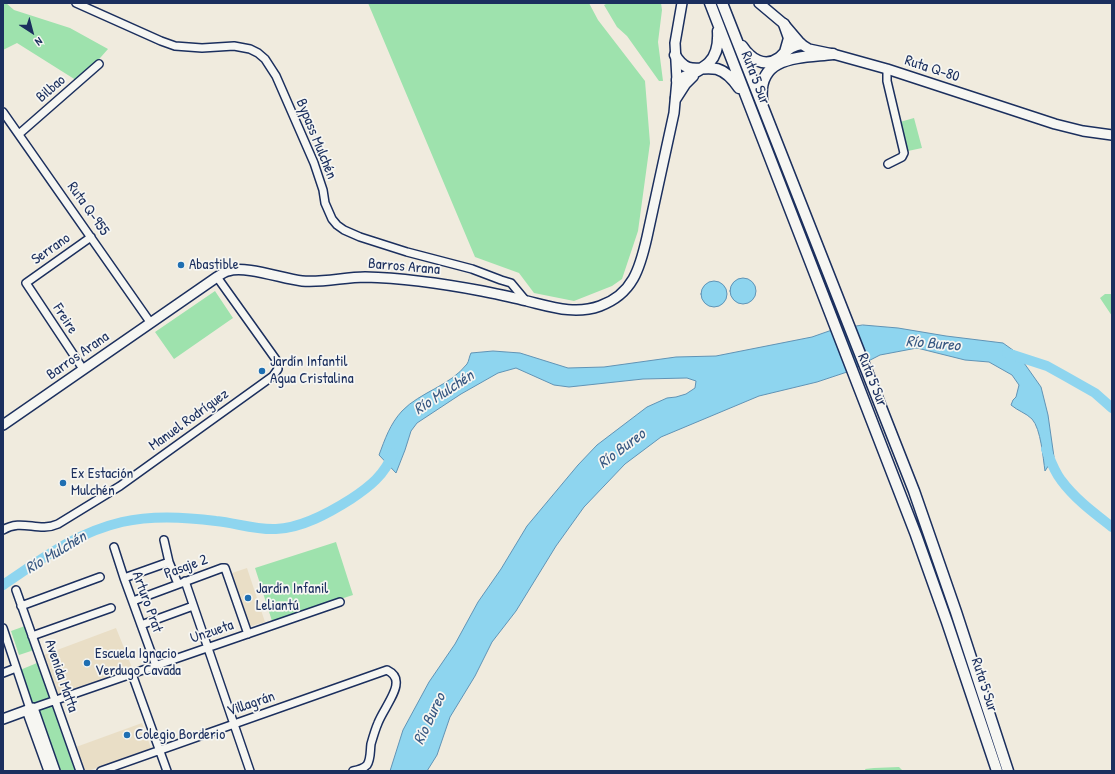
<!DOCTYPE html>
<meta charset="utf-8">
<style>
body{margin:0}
#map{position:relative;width:1115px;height:774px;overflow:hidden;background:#f0ebde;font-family:"Patrick Hand",sans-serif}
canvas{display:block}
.frame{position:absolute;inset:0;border:4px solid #1b2f5e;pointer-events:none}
.north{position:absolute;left:12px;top:12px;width:40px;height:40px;-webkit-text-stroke:3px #f6f6f2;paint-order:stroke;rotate:144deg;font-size:11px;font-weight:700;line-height:16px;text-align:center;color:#1b2f5e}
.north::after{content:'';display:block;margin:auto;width:14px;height:18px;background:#1b2f5e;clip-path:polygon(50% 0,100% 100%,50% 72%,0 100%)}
</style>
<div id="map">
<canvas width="1115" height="774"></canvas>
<div class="frame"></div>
<div class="north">N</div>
</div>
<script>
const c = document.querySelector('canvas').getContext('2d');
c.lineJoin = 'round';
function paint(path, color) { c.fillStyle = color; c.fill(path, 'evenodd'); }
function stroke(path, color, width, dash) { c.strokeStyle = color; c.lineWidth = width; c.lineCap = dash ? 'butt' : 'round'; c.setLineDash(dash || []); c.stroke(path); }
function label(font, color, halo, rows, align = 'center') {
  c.font = font + ' "Patrick Hand",sans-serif'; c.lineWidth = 3.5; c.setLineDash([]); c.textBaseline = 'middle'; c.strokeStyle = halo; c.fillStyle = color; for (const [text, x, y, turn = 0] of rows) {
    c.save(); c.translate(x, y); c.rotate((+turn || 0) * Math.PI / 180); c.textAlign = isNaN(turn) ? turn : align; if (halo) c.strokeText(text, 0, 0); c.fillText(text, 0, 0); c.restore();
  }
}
paint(new Path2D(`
 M 247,568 L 265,622 L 251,626 L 248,625 L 232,573 Z
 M 116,628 L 133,670 L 56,698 L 41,656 Z
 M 142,723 L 151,748 L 88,771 L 84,771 L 76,747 Z`), '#e9dec6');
paint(new Path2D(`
 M 3,3 L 6,3 L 14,10 L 70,28 L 108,49 L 79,82 L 17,43 L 3,50 Z
 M 368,3 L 589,3 L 598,20 L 645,81 L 650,143 L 638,231 L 622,279 L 612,286 L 574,301 L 534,293 L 519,273 L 475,257 Z
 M 608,3 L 661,3 L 662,10 L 658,42 L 663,81 L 659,81 L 627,36 L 617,27 L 604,5 Z
 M 914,118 L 922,148 L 908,151 L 900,122 Z
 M 215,291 L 233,318 L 174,359 L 155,332 Z
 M 1105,294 L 1112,294 L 1112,316 L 1100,298 Z
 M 336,542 L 353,595 L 272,621 L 255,568 Z
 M 25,626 L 34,650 L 19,655 L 11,631 Z
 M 37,663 L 75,771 L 61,771 L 37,703 L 32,705 L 20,670 Z
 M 899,767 L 903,771 L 866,771 L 865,769 L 874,768 Z`), '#9ee2ad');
const water = new Path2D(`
 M730 291a13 13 0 1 1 26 0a13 13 0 1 1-26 0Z
 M701 294a13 13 0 1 1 26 0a13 13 0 1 1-26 0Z
 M 863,325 L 898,328 L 946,336 L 1003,343 L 1017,353 L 1041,387 L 1048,415 L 1054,457 L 1045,471 C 1043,458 1041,429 1032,419 C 1026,413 1018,411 1011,405 L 1013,400 L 1016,397 L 1019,385 L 1012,375 L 989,362 L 965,360 L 917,348 L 880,355 L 847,372 L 817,382 L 759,396 L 661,437 L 625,464 L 584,507 L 556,546 L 516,611 L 492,642 L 475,676 L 450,717 L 437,755 L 427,771 L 390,771 L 403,730 L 429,682 L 455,644 L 478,602 L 501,569 L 527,526 L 578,465 L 597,445 L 647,407 L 667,398 L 676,397 L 686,394 L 695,388 L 696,381 L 687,378 L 643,379 L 569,387 L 554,385 L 516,368 L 498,373 L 461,394 L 417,423 L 411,431 L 405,450 L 396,473 L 379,455 C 385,439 390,424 402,411 C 420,392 450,386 467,364 C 469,361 469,357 471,353 L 493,351 L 520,353 L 568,368 L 604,367 L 676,357 L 716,356 L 812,337 L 832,330 Z`);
paint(water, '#8ed5ef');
stroke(water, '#6093b5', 1);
stroke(new Path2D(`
 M 1007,353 L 1047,366 L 1065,376 L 1095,393 L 1112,408
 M 1046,449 C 1050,459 1054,471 1061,480 C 1075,499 1094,513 1112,527
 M 3,585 C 42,559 75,533 122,522 C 152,515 186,517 216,521 C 236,523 255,530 276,529 C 302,528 329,513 351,499 C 369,487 385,475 393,453`), '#8ed5ef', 10);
const minor = new Path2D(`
 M 76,3 L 161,41 L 175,46 L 202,48 L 234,46 L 250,49 L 258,53 L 265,59 L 276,76 L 314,163 L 323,190 L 325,203 L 332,219 L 337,225 L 344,230 L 360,237 L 407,252 L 472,269 L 501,280 L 511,283 L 526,301
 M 887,69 L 887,81 L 904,153 L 902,157 L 888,164
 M 3,112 L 150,322
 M 19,134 L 99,64
 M 83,369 L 26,283 L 91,237
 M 3,530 C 22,518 38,533 58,524 L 120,486 L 273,376 L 278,369 L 277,361 L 217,277
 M 164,540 L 169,562 L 178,584
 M 114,547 L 124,578 L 156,666
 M 124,578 L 169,562
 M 185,581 L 250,771
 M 16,590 L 80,771
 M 133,601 L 222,568 L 225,568 L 248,634
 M 21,606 L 100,577
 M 141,625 L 193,606
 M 3,628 L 30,709
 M 32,636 L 111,608
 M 3,673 L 16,668
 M 132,674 L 167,771
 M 33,708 L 340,602
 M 101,771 L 387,670 C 393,673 397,677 396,684 C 396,694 382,712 378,723 C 375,730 373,737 371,744 C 370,751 371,759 367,765 C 363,769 358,770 353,771`);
const major = new Path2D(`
 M 759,3 L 784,24 L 801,44 L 809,49 L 833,54 L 887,69 L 1055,124 L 1083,131 L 1112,135
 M 3,425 L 217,277 C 220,275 224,272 228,271 C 245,265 283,279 302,281 C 323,283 345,277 365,277 C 404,278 445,284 482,291 C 497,294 512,297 527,301 C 552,307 575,315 600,306 C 633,294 640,268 647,237 L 674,113 L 677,80 L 675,43 L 682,3
 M 27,710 L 49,771
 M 3,719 L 33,708 L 55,771`);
const highway = new Path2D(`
 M 710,3 L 916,535 L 947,622 L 997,771
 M 722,3 L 914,491 L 956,612 L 1008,771
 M 784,24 L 789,38 L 785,52
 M 742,46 C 750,58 764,69 779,58 C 783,55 785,51 789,49 C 792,46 797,45 801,44
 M 675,55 C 688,77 700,65 717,69 C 727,72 733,79 739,88
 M 677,80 C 703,69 720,64 718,31
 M 676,98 L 685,84 L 693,76
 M 762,100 C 757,55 800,58 833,54`);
stroke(minor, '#1b2f5e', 10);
stroke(major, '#1b2f5e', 12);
stroke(highway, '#1b2f5e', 13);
stroke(minor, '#f6f6f2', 7);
stroke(major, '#f6f6f2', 9);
stroke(highway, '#f6f6f2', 10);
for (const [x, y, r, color] of [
 [181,265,4,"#1f6fb2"],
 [262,371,4,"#1f6fb2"],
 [63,483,4,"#1f6fb2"],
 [248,598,4,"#1f6fb2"],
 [87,663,4,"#1f6fb2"],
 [127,735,4,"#1f6fb2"]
]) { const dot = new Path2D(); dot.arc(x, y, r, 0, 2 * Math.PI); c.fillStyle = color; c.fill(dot); stroke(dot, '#f6f6f2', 1.5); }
label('15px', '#1b2f5e', '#f6f6f2', [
 ["Ruta Q-80",932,69,18],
 ["Ruta 5 Sur",755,78,69],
 ["Bilbao",51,89,-41],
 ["Bypass Mulchén",316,139,68],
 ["Ruta Q-955",88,209,55],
 ["Serrano",51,249,-35],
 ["Barros Arana",404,267,5],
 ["Freire",65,319,57],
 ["Barros Arana",78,356,-35],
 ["Ruta 5 Sur",872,380,68],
 ["Manuel Rodríguez",189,420,-36],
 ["Pasaje 2",186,567,-20],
 ["Arturo Prat",147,602,70],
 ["Unzueta",212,632,-19],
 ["Avenida Matta",61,676,71],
 ["Ruta 5 Sur",984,685,72],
 ["Villagrán",251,704,-19]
]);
label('15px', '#1b2f5e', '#f6f6f2', [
 ["Abastible",189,265],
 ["Jardín Infantil",270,362],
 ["Agua Cristalina",270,379],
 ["Ex Estación",71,474],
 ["Mulchén",71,491],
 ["Jardín Infanil",256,589],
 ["Leliantú",256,606],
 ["Escuela Ignacio",95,654],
 ["Verdugo Cavada",95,671],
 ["Colegio Borderio",135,735]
], 'left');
label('italic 16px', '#385882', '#f6f6f2', [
 ["Río Bureo",933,344,5],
 ["Río Mulchén",444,393,-33],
 ["Río Bureo",622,449,-37],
 ["Río Mulchén",56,553,-31],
 ["Río Bureo",430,719,-65]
]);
</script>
